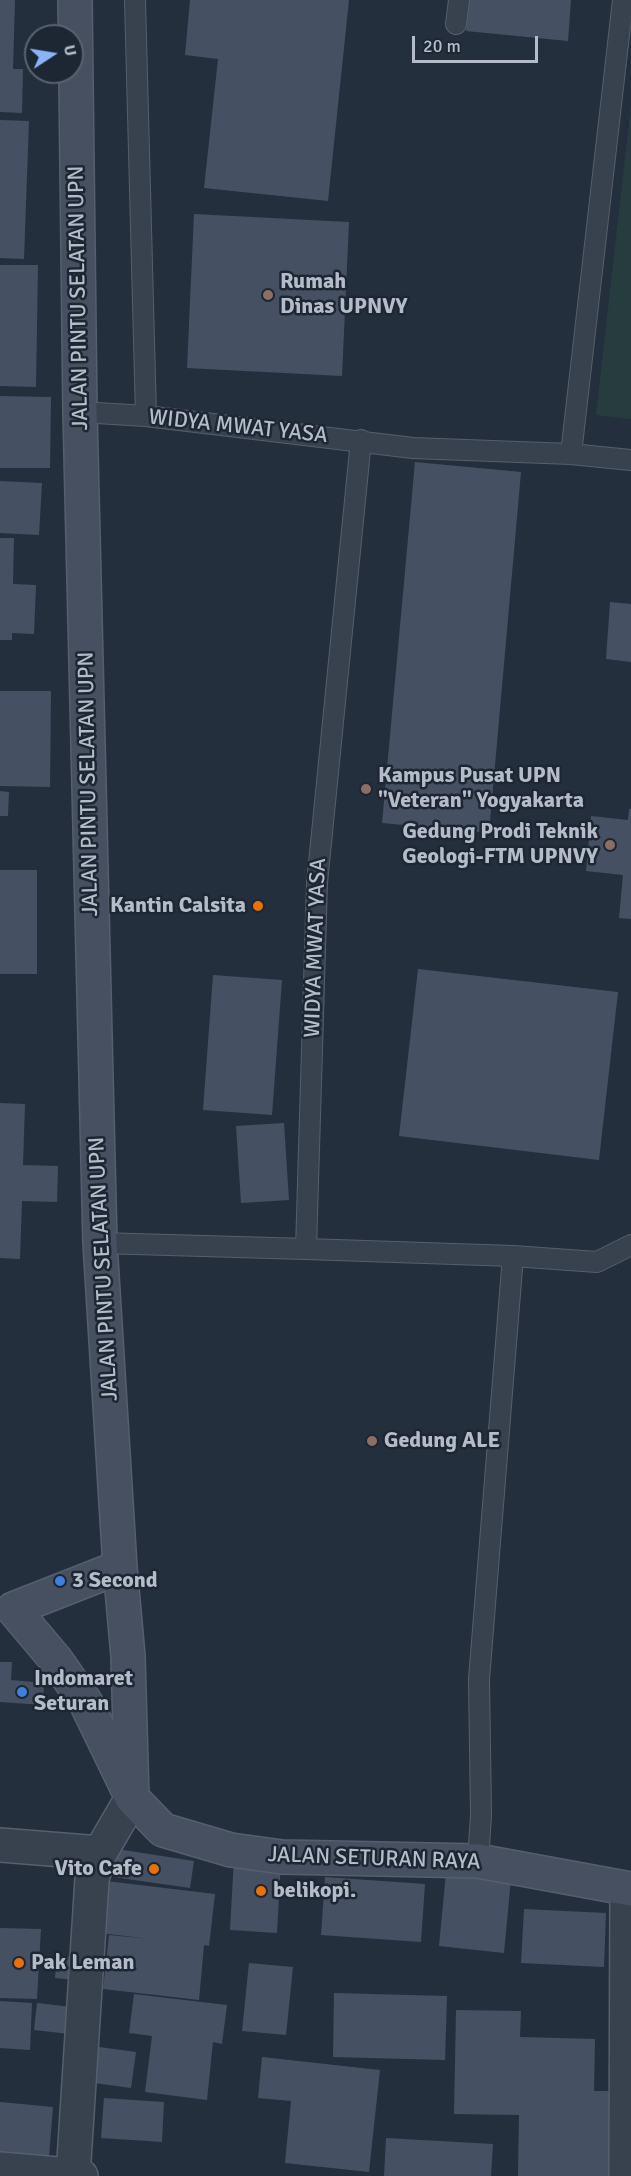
<!DOCTYPE html>
<style>
body{margin:0}
#map{position:relative;width:631px;height:2176px;overflow:hidden;background:#242f3e;font-family:Signika,sans-serif}
canvas{display:block}
.north{position:absolute;left:24px;top:24px;width:60px;height:60px;box-sizing:border-box;background:#1d2633;border:2px solid #59626f;border-radius:50%;rotate:78deg;font-size:16px;font-weight:700;line-height:24px;text-align:center;color:#b4bcc9}
.north::after{content:'';display:block;margin:auto;width:21px;height:27px;background:#8ab4f8;clip-path:polygon(50% 0,100% 100%,50% 72%,0 100%)}
.scale{position:absolute;left:412px;top:36px;width:126px;height:27px;box-sizing:border-box;border:3px solid #b4bcc9;border-top:0;padding-left:8px;font-size:18px;line-height:21px;white-space:nowrap;color:#b4bcc9;-webkit-text-stroke:4px #1d2633;paint-order:stroke}
</style>
<div id="map">
<canvas width="631" height="2176"></canvas>
<div class="north">U</div>
<div class="scale">20 m</div>
</div>
<script>
const c = document.querySelector('canvas').getContext('2d');
c.lineJoin = 'round';
function paint(path, color) { c.fillStyle = color; c.fill(path, 'evenodd'); }
function stroke(path, color, width, dash) { c.strokeStyle = color; c.lineWidth = width; c.lineCap = dash ? 'butt' : 'round'; c.setLineDash(dash || []); c.stroke(path); }
function label(font, color, halo, rows, align = 'center') {
  c.font = font + ' Signika,sans-serif'; c.lineWidth = 5; c.setLineDash([]); c.textBaseline = 'middle'; c.strokeStyle = halo; c.fillStyle = color; for (const [text, x, y, turn = 0] of rows) {
    c.save(); c.translate(x, y); c.rotate((+turn || 0) * Math.PI / 180); c.textAlign = isNaN(turn) ? turn : align; if (halo) c.strokeText(text, 0, 0); c.fillText(text, 0, 0); c.restore();
  }
}
paint(new Path2D(`
 M 631,105 L 631,419 L 596,415 Z`), '#263c3f');
paint(new Path2D(`
 M 0,0 L 15,0 L 13,69 L 23,69 L 22,113 L 0,112 Z
 M 190,0 L 349,0 L 328,201 L 204,188 L 218,59 L 185,55 Z
 M 469,0 L 571,0 L 568,41 L 466,31 Z
 M 0,120 L 29,121 L 24,259 L 0,258 Z
 M 194,214 L 349,222 L 342,376 L 187,368 Z
 M 0,265 L 38,265 L 36,387 L 0,386 Z
 M 0,396 L 51,397 L 50,468 L 0,468 Z
 M 415,462 L 521,472 L 489,833 L 382,823 Z
 M 0,481 L 42,483 L 39,535 L 0,533 Z
 M 0,538 L 14,538 L 13,584 L 36,585 L 34,634 L 12,633 L 12,640 L 0,640 Z
 M 610,602 L 631,604 L 631,662 L 606,659 Z
 M 0,691 L 51,691 L 50,787 L 0,786 Z
 M 0,791 L 9,792 L 8,816 L 0,816 Z
 M 629,809 L 631,809 L 631,919 L 619,918 L 623,875 L 586,871 L 591,816 L 628,820 Z
 M 0,870 L 37,870 L 37,974 L 0,974 Z
 M 418,969 L 618,992 L 599,1160 L 399,1136 Z
 M 213,975 L 282,980 L 272,1115 L 203,1110 Z
 M 0,1103 L 25,1104 L 23,1165 L 58,1166 L 57,1202 L 22,1201 L 20,1259 L 0,1258 Z
 M 284,1123 L 289,1200 L 241,1203 L 236,1126 Z
 M 0,1662 L 12,1662 L 11,1680 L 44,1683 L 43,1705 L 0,1702 Z
 M 117,1849 L 194,1861 L 190,1888 L 113,1877 Z
 M 234,1858 L 281,1861 L 277,1933 L 230,1930 Z
 M 446,1873 L 511,1879 L 504,1953 L 439,1946 Z
 M 325,1877 L 425,1884 L 421,1942 L 321,1935 Z
 M 106,1881 L 215,1894 L 209,1946 L 204,1945 L 199,2000 L 103,1989 L 109,1935 L 150,1939 L 100,1933 Z
 M 524,1909 L 606,1913 L 604,1967 L 521,1963 Z
 M 0,1928 L 41,1929 L 37,1999 L 0,1998 Z
 M 57,1956 L 79,1957 L 77,1980 L 55,1978 Z
 M 249,1963 L 293,1967 L 286,2035 L 242,2031 Z
 M 334,1993 L 447,1996 L 445,2060 L 333,2057 Z
 M 134,1994 L 227,2005 L 222,2044 L 213,2042 L 207,2100 L 145,2092 L 152,2036 L 129,2033 Z
 M 0,2001 L 32,2003 L 30,2050 L 0,2048 Z
 M 37,2003 L 81,2008 L 78,2035 L 34,2030 Z
 M 456,2010 L 521,2011 L 520,2037 L 595,2039 L 594,2091 L 622,2091 L 620,2176 L 518,2176 L 519,2115 L 454,2114 Z
 M 92,2046 L 136,2052 L 131,2088 L 87,2082 Z
 M 262,2057 L 380,2070 L 369,2172 L 285,2163 L 291,2101 L 258,2098 Z
 M 104,2098 L 164,2102 L 162,2142 L 101,2138 Z
 M 0,2102 L 53,2107 L 49,2157 L 0,2152 Z
 M 386,2138 L 493,2144 L 491,2176 L 384,2176 Z`), '#455162');
const lane = new Path2D(`
 M 135,0 L 146,416
 M 456,24 L 459,0
 M 80,412 L 146,416 L 413,448 L 571,454 L 631,460
 M 361,440 L 317,883 L 306,1249 L 513,1256
 M 571,454 L 623,0
 M 100,1243 L 306,1249
 M 478,1861 L 481,1815 L 479,1679 L 513,1256 L 597,1262 L 631,1245`);
const street = new Path2D(`
 M 0,1845 L 100,1853
 M 0,2169 L 81,2176
 M 73,2176 L 92,1879 L 100,1853 L 132,1798
 M 626,2176 L 627,1889`);
const secondary = new Path2D(`
 M 75,0 L 80,412 L 100,1243 L 120,1567 L 128,1656 L 132,1798
 M 120,1567 L 13,1609 L 56,1660 L 86,1703 L 132,1798 L 163,1830 L 231,1850 L 282,1857 L 478,1861 L 631,1889`);
stroke(lane, '#565f6c', 22);
stroke(street, '#565f6c', 36);
stroke(secondary, '#565f6c', 36);
stroke(lane, '#38414e', 20);
stroke(street, '#38414e', 33);
stroke(secondary, '#465061', 33);
for (const [x, y, r, color] of [
 [268,295,6,"#8d6e63"],
 [366,789,6,"#8d6e63"],
 [610,845,6,"#8d6e63"],
 [258,906,6,"#e8710a"],
 [372,1441,6,"#8d6e63"],
 [60,1581,6,"#3f7fe0"],
 [22,1692,6,"#3f7fe0"],
 [154,1869,6,"#e8710a"],
 [261,1891,6,"#e8710a"],
 [19,1963,6,"#e8710a"]
]) { const dot = new Path2D(); dot.arc(x, y, r, 0, 2 * Math.PI); c.fillStyle = color; c.fill(dot); stroke(dot, '#1d2633', 2); }
label('bold 22px', '#b4bcc9', '#1d2633', [
 ["Rumah",280,282],
 ["Dinas UPNVY",280,307],
 ["Kampus Pusat UPN",378,776],
 ["\"Veteran\" Yogyakarta",378,801],
 ["Gedung Prodi Teknik",598,832,"right"],
 ["Geologi-FTM UPNVY",598,857,"right"],
 ["Kantin Calsita",246,906,"right"],
 ["Gedung ALE",384,1441],
 ["3 Second",72,1581],
 ["Indomaret",34,1679],
 ["Seturan",34,1704],
 ["Vito Cafe",142,1869,"right"],
 ["belikopi.",273,1891],
 ["Pak Leman",31,1963]
], 'left');
label('22px', '#b4bcc9', '#1d2633', [
 ["JALAN PINTU SELATAN UPN",79,298,-91],
 ["WIDYA MWAT YASA",238,427,6],
 ["JALAN PINTU SELATAN UPN",89,784,-91],
 ["WIDYA MWAT YASA",316,948,-88],
 ["JALAN PINTU SELATAN UPN",104,1269,-93],
 ["JALAN SETURAN RAYA",374,1859,2]
]);
</script>
